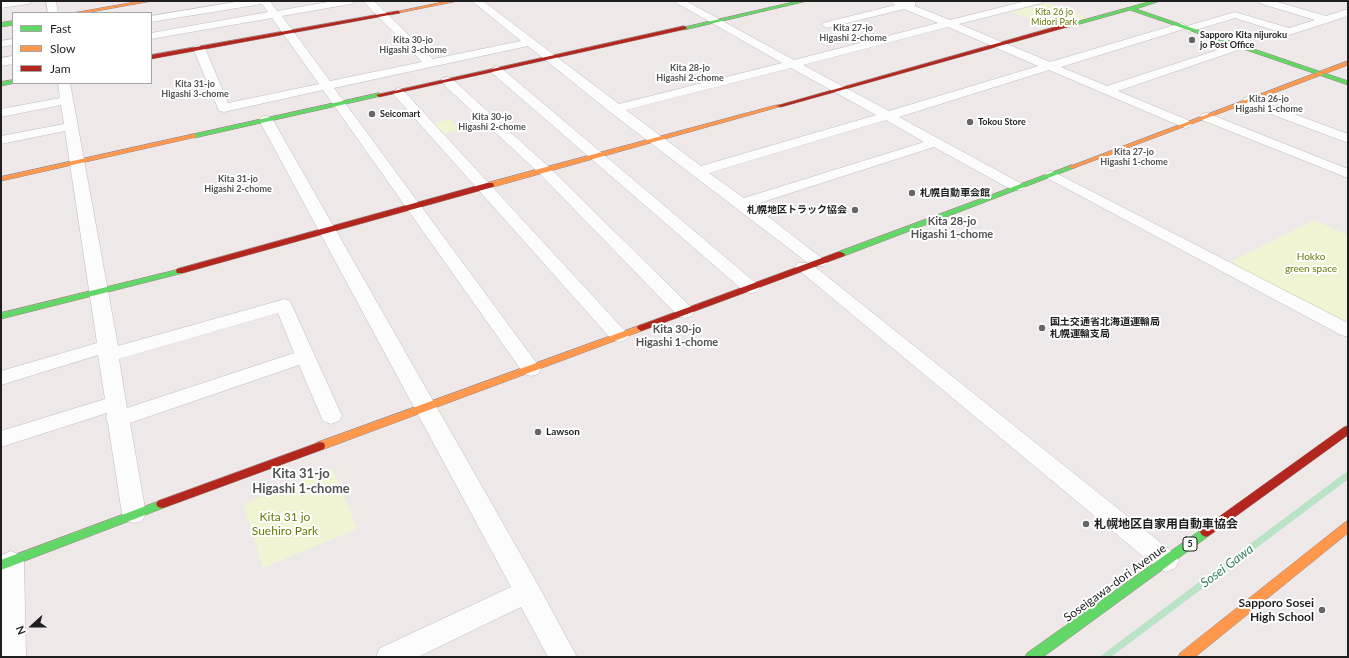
<!DOCTYPE html>
<meta charset="utf-8">
<style>
body{margin:0}
#map{position:relative;width:1349px;height:658px;overflow:hidden;background:#eee8e9;font-family:Lato,sans-serif}
canvas{display:block}
.frame{position:absolute;inset:0;border:2px solid #1f1f1f;pointer-events:none}
.legend{position:absolute;left:12px;top:12px;width:140px;height:72px;box-sizing:border-box;background:#fff;border:1px solid #a5a5a5;margin:0;padding:5px 7px;list-style:none;font-size:12px;color:#1f1f1f}
.legend li{display:flex;align-items:center;gap:8px;height:20px}
.legend b{width:20px;border:1px solid #a5a5a5}
.north{position:absolute;left:12px;top:606px;width:40px;height:40px;-webkit-text-stroke:3px #fff;paint-order:stroke;rotate:249deg;font-size:11px;font-weight:700;line-height:16px;text-align:center;color:#1f1f1f}
.north::after{content:'';display:block;margin:auto;width:14px;height:18px;background:#1f1f1f;clip-path:polygon(50% 0,100% 100%,50% 72%,0 100%)}
</style>
<div id="map">
<canvas width="1349" height="658"></canvas>
<div class="frame"></div>
<ul class="legend">
<li><b style="height:5px;background:#63d668"></b>Fast</li>
<li><b style="height:5px;background:#ff974d"></b>Slow</li>
<li><b style="height:5px;background:#b3261e"></b>Jam</li>
</ul>
<div class="north">N</div>
</div>
<script>
const c = document.querySelector('canvas').getContext('2d');
c.lineJoin = 'round';
function paint(path, color) { c.fillStyle = color; c.fill(path, 'evenodd'); }
function stroke(path, color, width, dash) { c.strokeStyle = color; c.lineWidth = width; c.lineCap = dash ? 'butt' : 'round'; c.setLineDash(dash || []); c.stroke(path); }
function label(font, color, halo, rows, align = 'center') {
  c.font = font + ' Lato,"Noto Sans JP",sans-serif'; c.lineWidth = 4; c.setLineDash([]); c.textBaseline = 'middle'; c.strokeStyle = halo; c.fillStyle = color; for (const [text, x, y, turn = 0] of rows) {
    c.save(); c.translate(x, y); c.rotate((+turn || 0) * Math.PI / 180); c.textAlign = isNaN(turn) ? turn : align; if (halo) c.strokeText(text, 0, 0); c.fillText(text, 0, 0); c.restore();
  }
}
paint(new Path2D(`
 M 1047,3 L 1090,19 L 1054,28 L 1011,12 Z
 M 450,119 L 460,130 L 444,134 L 435,123 Z
 M 1314,220 L 1348,235 L 1348,324 L 1229,262 Z
 M 333,469 L 357,529 L 263,568 L 243,504 Z`), '#f1f4d2');
stroke(new Path2D(`
 M 1105,657 L 1348,475`), '#b9e3c5', 7);
const street = new Path2D(`
 M 7,1 L 33,1 L 28,4 L 1,8 L 1,2 Z
 M 46,1 L 56,1 L 58,13 L 48,13 Z
 M 241,1 L 270,1 L 277,11 L 333,1 L 356,1 L 351,4 L 282,16 L 330,81 L 422,62 L 363,1 L 374,1 L 433,59 L 521,41 L 472,1 L 483,1 L 619,104 L 782,63 L 673,1 L 686,1 L 794,60 L 938,23 L 904,9 L 827,28 L 822,25 L 823,23 L 895,5 L 890,1 L 915,2 L 915,6 L 950,20 L 1026,1 L 1043,1 L 1042,3 L 959,24 L 1050,62 L 1178,24 L 1182,23 L 1187,26 L 1235,12 L 1289,28 L 1315,20 L 1259,3 L 1258,1 L 1274,1 L 1326,16 L 1348,9 L 1348,16 L 1289,35 L 1235,18 L 1189,32 L 1184,29 L 1061,67 L 1107,86 L 1236,44 L 1244,44 L 1246,46 L 1244,48 L 1118,91 L 1190,121 L 1192,124 L 1190,127 L 1185,128 L 1049,70 L 899,117 L 1022,184 L 1025,187 L 1022,190 L 1012,190 L 934,147 L 753,205 L 827,262 L 824,266 L 814,266 L 1175,554 L 1179,561 L 1175,568 L 1166,572 L 1157,568 L 795,267 L 798,263 L 808,263 L 610,112 L 528,46 L 334,88 L 541,369 L 538,374 L 531,376 L 524,374 L 323,90 L 224,112 L 219,111 L 193,48 L 195,46 L 199,45 L 205,48 L 228,103 L 319,84 L 272,18 L 151,39 L 151,33 L 268,12 L 262,4 L 151,22 L 151,16 ZM 948,27 L 1038,66 L 889,111 L 803,65 ZM 791,68 L 876,115 L 701,166 L 626,110 ZM 886,120 L 924,142 L 744,198 L 709,173 Z
 M 13,39 L 13,45 L 1,47 L 1,41 Z
 M 13,56 L 13,64 L 1,66 L 1,58 Z
 M 496,66 L 500,67 L 757,284 L 760,288 L 757,292 L 751,293 L 745,292 L 492,73 L 490,70 Z
 M 447,77 L 451,78 L 550,168 L 692,308 L 694,312 L 692,316 L 685,318 L 678,316 L 540,174 L 443,84 L 441,81 L 443,78 Z
 M 58,83 L 70,83 L 118,346 L 278,301 L 284,299 L 290,301 L 342,416 L 339,421 L 331,424 L 323,421 L 299,365 L 130,423 L 146,514 L 142,521 L 134,523 L 126,521 L 122,514 L 108,423 L 106,419 L 107,413 L 1,447 L 1,431 L 105,399 L 98,355 L 1,385 L 1,371 L 97,343 L 65,131 L 1,144 L 1,136 L 64,124 L 61,105 L 1,117 L 1,109 L 60,98 ZM 278,313 L 294,353 L 127,408 L 119,359 Z
 M 398,88 L 402,89 L 626,332 L 629,336 L 626,340 L 619,342 L 612,340 L 394,95 L 392,92 Z
 M 1249,97 L 1348,134 L 1348,143 L 1244,104 L 1243,101 L 1244,98 Z
 M 1207,113 L 1348,169 L 1348,178 L 1202,120 L 1200,117 L 1202,114 Z
 M 266,116 L 271,117 L 273,120 L 537,583 L 577,657 L 548,657 L 521,607 L 418,657 L 376,657 L 380,648 L 511,587 L 259,120 L 261,117 Z
 M 1052,171 L 1348,323 L 1348,337 L 1341,335 L 1047,178 L 1045,175 L 1047,172 Z
 M 11,551 L 20,555 L 24,562 L 26,657 L 1,657 L 1,557 L 2,555 Z`);
const fast = new Path2D(`
 M 798,1 L 807,1 L 684,30 L 681,28 Z
 M 1152,1 L 1160,1 L 1136,9 L 1348,81 L 1348,85 L 1130,10 L 1069,27 L 1066,25 Z
 M 13,21 L 13,25 L 1,27 L 1,23 Z
 M 13,80 L 13,83 L 15,83 L 1,86 L 1,82 Z
 M 379,93 L 381,94 L 381,96 L 194,138 L 191,136 L 194,134 Z
 M 1072,165 L 1074,166 L 1074,168 L 844,256 L 838,256 L 837,254 L 838,252 Z
 M 180,269 L 183,269 L 184,271 L 183,273 L 1,319 L 1,313 Z
 M 162,500 L 166,501 L 168,504 L 166,507 L 1,570 L 1,560 Z
 M 1206,527 L 1210,529 L 1212,532 L 1210,535 L 1043,657 L 1025,657 L 1027,653 L 1202,529 Z`);
const slow = new Path2D(`
 M 141,1 L 152,1 L 85,13 L 73,13 Z
 M 448,1 L 458,1 L 398,13 L 396,12 Z
 M 1348,61 L 1348,65 L 1074,168 L 1070,168 L 1069,167 Z
 M 777,105 L 782,106 L 493,187 L 487,187 L 486,185 L 487,183 Z
 M 194,134 L 197,136 L 196,137 L 1,181 L 1,177 Z
 M 641,325 L 645,328 L 644,330 L 324,449 L 316,449 L 315,446 L 316,443 Z
 M 1348,521 L 1348,533 L 1195,657 L 1178,657 L 1180,653 L 1344,523 Z`);
const jam = new Path2D(`
 M 398,11 L 400,12 L 400,13 L 151,59 L 151,55 Z
 M 1069,23 L 1072,25 L 1071,26 L 781,107 L 776,106 Z
 M 684,26 L 687,28 L 686,29 L 379,97 L 376,95 Z
 M 487,183 L 493,183 L 494,185 L 493,187 L 183,273 L 177,273 L 176,271 L 177,269 Z
 M 838,252 L 841,252 L 845,254 L 844,256 L 644,330 L 641,331 L 637,328 L 638,326 Z
 M 1348,426 L 1348,435 L 1210,535 L 1206,537 L 1202,535 L 1200,532 L 1202,529 L 1344,427 Z
 M 320,442 L 324,443 L 325,446 L 324,449 L 166,507 L 162,508 L 158,507 L 156,504 L 158,501 Z`);
stroke(street, '#bebbbb', 1);
stroke(fast, '#99837f', 1);
stroke(slow, '#99837f', 1);
stroke(jam, '#99837f', 1);
paint(street, '#fcfcfc');
paint(fast, '#63d668');
paint(slow, '#ff974d');
paint(jam, '#b3261e');
for (const [x, y, r, color] of [
 [1192,40,4,"#676566"],
 [372,114,4,"#676566"],
 [970,122,4,"#676566"],
 [912,193,4,"#676566"],
 [855,210,4,"#676566"],
 [1042,328,4,"#676566"],
 [538,432,4,"#676566"],
 [1086,524,4,"#676566"],
 [1322,610,4,"#676566"]
]) { const dot = new Path2D(); dot.arc(x, y, r, 0, 2 * Math.PI); c.fillStyle = color; c.fill(dot); stroke(dot, '#fff', 1.5); }
label('9px', '#687b04', '#fff', [
 ["Kita 26 jo",1054,12],
 ["Midori Park",1054,22]
]);
label('bold 9px', '#525252', '#fff', [
 ["Kita 27-jo",853,28],
 ["Higashi 2-chome",853,38],
 ["Kita 30-jo",413,40],
 ["Higashi 3-chome",413,50],
 ["Kita 28-jo",690,68],
 ["Higashi 2-chome",690,78],
 ["Kita 31-jo",195,84],
 ["Higashi 3-chome",195,94],
 ["Kita 26-jo",1269,99],
 ["Higashi 1-chome",1269,109],
 ["Kita 30-jo",492,117],
 ["Higashi 2-chome",492,127],
 ["Kita 27-jo",1134,152],
 ["Higashi 1-chome",1134,162],
 ["Kita 31-jo",238,179],
 ["Higashi 2-chome",238,189]
]);
label('bold 9px', '#1f1f1f', '#fff', [
 ["Sapporo Kita nijuroku",1200,35],
 ["jo Post Office",1200,45],
 ["Seicomart",380,114],
 ["Tokou Store",978,122]
], 'left');
for (const [x, y, w] of [
 [1190,544,14]
]) { const box = new Path2D(); box.roundRect(x - w / 2, y - 7, w, 14, 3); c.fillStyle = '#fff'; c.fill(box); stroke(box, '#1f1f1f', 1); }
label('bold 9px', '#1f1f1f', null, [
 ["5",1190,544]
]);
label('bold 10px', '#1f1f1f', '#fff', [
 ["札幌自動車会館",920,193],
 ["札幌地区トラック協会",847,210,"right"],
 ["国土交通省北海道運輸局",1050,322],
 ["札幌運輸支局",1050,334],
 ["Lawson",546,432]
], 'left');
label('10px', '#687b04', '#fff', [
 ["Hokko",1311,257],
 ["green space",1311,269]
]);
label('bold 11px', '#525252', '#fff', [
 ["Kita 28-jo",952,221],
 ["Higashi 1-chome",952,234],
 ["Kita 30-jo",677,329],
 ["Higashi 1-chome",677,342]
]);
label('12px', '#687b04', '#fff', [
 ["Kita 31 jo",285,517],
 ["Suehiro Park",285,531]
]);
label('bold 12px', '#1f1f1f', '#fff', [
 ["札幌地区自家用自動車協会",1094,524],
 ["Sapporo Sosei",1314,603,"right"],
 ["High School",1314,617,"right"]
], 'left');
label('12px', '#1f1f1f', '#fff', [
 ["Soseigawa-dori Avenue",1115,583,-36]
]);
label('bold 13px', '#525252', '#fff', [
 ["Kita 31-jo",301,474],
 ["Higashi 1-chome",301,489]
]);
label('italic 13px', '#358463', '#fff', [
 ["Sosei Gawa",1227,566,-37]
]);
</script>
